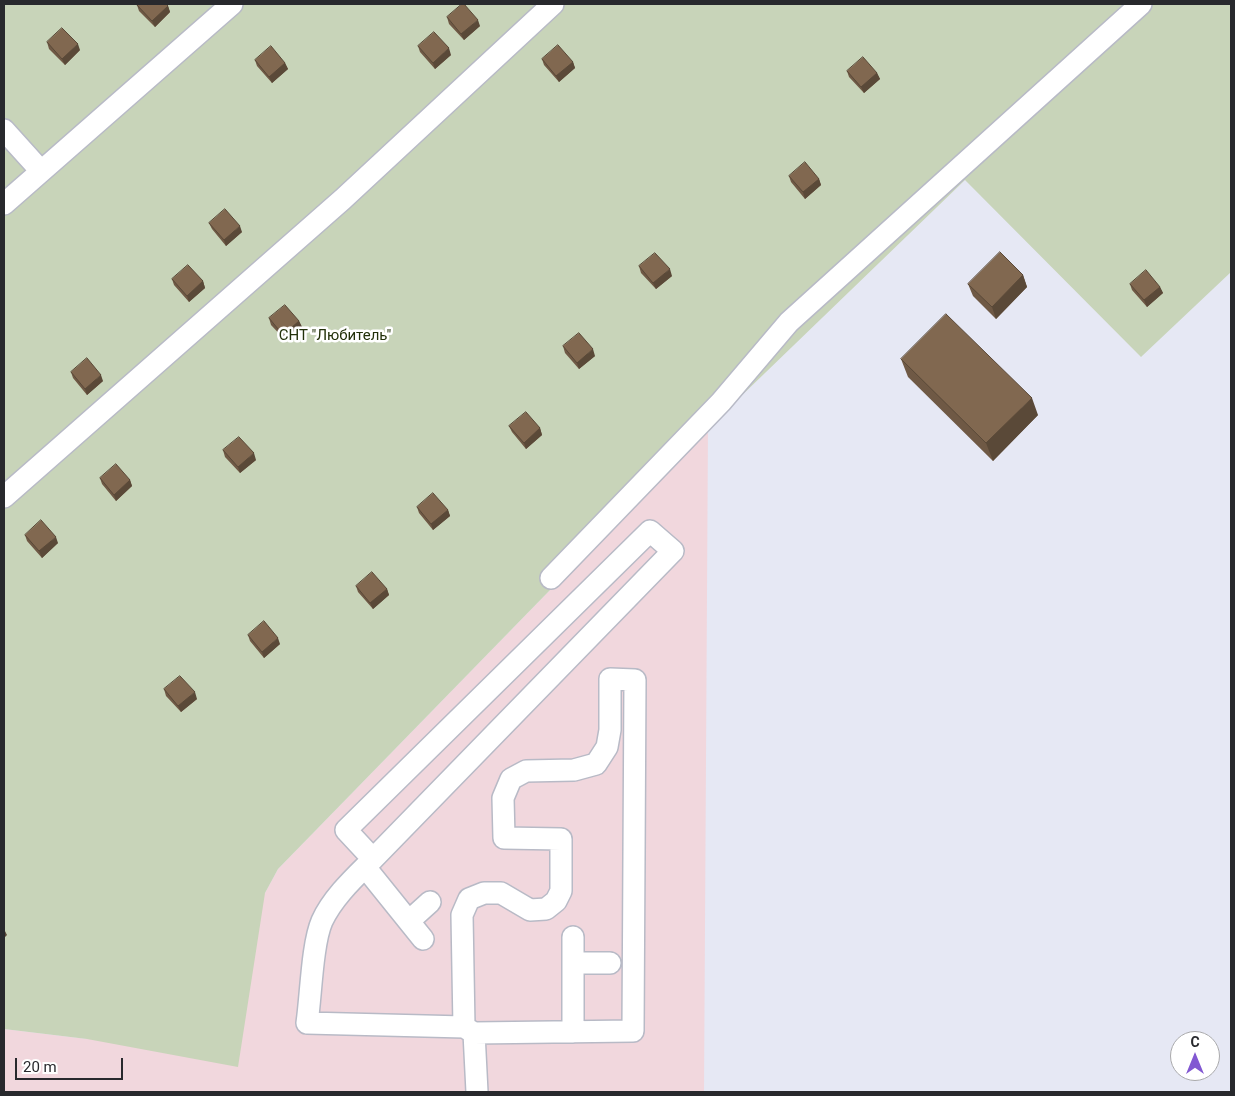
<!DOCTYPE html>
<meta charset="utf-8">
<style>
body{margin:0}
#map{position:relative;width:1235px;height:1096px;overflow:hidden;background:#e6e8f4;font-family:Roboto,sans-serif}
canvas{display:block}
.frame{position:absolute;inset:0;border:5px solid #28292d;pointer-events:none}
.north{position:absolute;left:1170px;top:1031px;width:50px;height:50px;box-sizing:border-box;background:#fff;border:1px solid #a9a9ab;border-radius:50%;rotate:0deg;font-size:14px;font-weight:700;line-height:20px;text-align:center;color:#28292d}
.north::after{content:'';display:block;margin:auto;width:18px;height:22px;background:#8258d2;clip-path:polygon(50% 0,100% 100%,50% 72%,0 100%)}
.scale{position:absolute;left:15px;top:1058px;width:108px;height:22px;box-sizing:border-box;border:2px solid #28292d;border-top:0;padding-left:6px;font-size:15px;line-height:18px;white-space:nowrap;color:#28292d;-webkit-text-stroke:4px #fff;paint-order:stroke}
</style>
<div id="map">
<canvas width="1235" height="1096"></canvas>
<div class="frame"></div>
<div class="north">С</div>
<div class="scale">20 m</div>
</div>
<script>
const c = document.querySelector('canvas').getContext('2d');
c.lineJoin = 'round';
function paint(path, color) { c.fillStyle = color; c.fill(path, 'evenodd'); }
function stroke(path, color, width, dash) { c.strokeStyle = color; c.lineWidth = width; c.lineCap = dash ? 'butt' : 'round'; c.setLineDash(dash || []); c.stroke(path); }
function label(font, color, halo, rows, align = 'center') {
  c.font = font + ' Roboto,sans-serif'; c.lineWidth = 5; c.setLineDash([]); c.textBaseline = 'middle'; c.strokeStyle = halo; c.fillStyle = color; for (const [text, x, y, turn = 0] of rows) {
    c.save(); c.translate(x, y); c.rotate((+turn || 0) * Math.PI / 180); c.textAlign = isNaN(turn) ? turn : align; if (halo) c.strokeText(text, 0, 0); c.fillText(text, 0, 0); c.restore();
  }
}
paint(new Path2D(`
 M 708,428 L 704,1092 L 4,1092 L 4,1029 L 87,1039 L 265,893 L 278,869 Z`), '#f1d7dd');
paint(new Path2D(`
 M 4,4 L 1231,4 L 1231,272 L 1141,357 L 965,180 L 708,428 L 278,869 L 265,893 L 238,1067 L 87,1039 L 4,1029 Z`), '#c8d4b9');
const service = new Path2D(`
 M 4,130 L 41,171
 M 4,204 L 232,4
 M 4,497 L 343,199 L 553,4
 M 551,578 L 721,402 L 789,322 L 1141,4
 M 373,859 L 346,830 L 650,531 L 673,551 L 373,859 C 355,877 333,897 322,921 C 312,944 311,996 307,1023 L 464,1027 L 474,1033 L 633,1031 L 635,680 L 610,679 L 610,730 L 607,747 L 596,764 L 574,770 L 526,771 L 511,779 L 503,798 L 504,838 L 561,839 L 561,891 L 556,901 L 546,909 L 530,910 L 501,893 L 484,893 L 469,899 L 462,915 L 464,1027
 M 365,867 L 423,939
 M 409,921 L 430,902
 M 573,963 L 610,963
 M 573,1032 L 573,937
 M 474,1033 L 477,1092`);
stroke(service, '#b8bac6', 24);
stroke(service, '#fff', 21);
paint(new Path2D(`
 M 137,5 L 168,6 L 170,12 L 155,27 L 139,11 Z
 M 447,17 L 480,26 L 464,40 L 449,24 Z
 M 47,42 L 80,50 L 65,65 L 49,49 Z
 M 418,46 L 451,55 L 435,69 L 420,52 Z
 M 542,59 L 573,62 L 575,68 L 559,82 L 544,65 Z
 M 255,60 L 285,63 L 288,69 L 272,83 L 257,66 Z
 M 847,71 L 877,73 L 880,79 L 864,93 L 849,77 Z
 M 789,176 L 819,179 L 821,185 L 805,199 L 791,182 Z
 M 209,223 L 242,232 L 226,246 L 212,229 Z
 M 639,266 L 672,276 L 656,289 L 641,273 Z
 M 1023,275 L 1027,287 L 996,319 L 973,296 L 968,284 Z
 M 172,279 L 203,281 L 205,288 L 189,302 L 174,285 Z
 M 1130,284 L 1160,287 L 1163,293 L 1147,307 L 1132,290 Z
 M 269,318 L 299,321 L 302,327 L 286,341 L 271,325 Z
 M 563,346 L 595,356 L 579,369 L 565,353 Z
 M 901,359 L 1038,415 L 993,461 L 908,377 Z
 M 71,372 L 103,381 L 87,395 L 73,378 Z
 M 509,426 L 540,428 L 542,435 L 526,449 L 512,432 Z
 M 223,450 L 256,460 L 240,473 L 225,457 Z
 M 100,478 L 130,480 L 132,486 L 116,501 L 102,484 Z
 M 417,507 L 448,510 L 450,516 L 433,530 L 419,513 Z
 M 25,535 L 58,543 L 42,558 L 27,541 Z
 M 356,586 L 387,589 L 389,595 L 373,609 L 358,592 Z
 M 248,635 L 280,644 L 264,658 L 250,641 Z
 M 164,689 L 197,699 L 181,712 L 166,696 Z`), '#6f5945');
paint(new Path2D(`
 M 168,6 L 170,12 L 155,27 L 152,21 Z
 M 478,20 L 480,26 L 464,40 L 461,34 Z
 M 78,44 L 80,50 L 65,65 L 62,59 Z
 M 449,48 L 451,55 L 435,69 L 433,63 Z
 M 573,62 L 575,68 L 559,82 L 556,76 Z
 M 285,63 L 288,69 L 272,83 L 269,77 Z
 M 877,73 L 880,79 L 864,93 L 861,87 Z
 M 819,179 L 821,185 L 805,199 L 803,192 Z
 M 240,226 L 242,232 L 226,246 L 224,240 Z
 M 670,269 L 672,276 L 656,289 L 653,283 Z
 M 1023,275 L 1027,287 L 996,319 L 992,307 Z
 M 203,281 L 205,288 L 189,302 L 187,296 Z
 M 1160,287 L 1163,293 L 1147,307 L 1144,300 Z
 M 299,321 L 302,327 L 286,341 L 283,335 Z
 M 593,349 L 595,356 L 579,369 L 577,363 Z
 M 101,375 L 103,381 L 87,395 L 85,389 Z
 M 1032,398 L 1038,415 L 993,461 L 986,443 Z
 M 540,428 L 542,435 L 526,449 L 524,443 Z
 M 254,453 L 256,460 L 240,473 L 238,467 Z
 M 130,480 L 132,486 L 116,501 L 114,495 Z
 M 448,510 L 450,516 L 433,530 L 431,524 Z
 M 56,537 L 58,543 L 42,558 L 39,551 Z
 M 387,589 L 389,595 L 373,609 L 370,603 Z
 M 278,638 L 280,644 L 264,658 L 262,652 Z
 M 195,692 L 197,699 L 181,712 L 178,706 Z
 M 4,929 L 7,935 L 4,938 Z`), '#5a4938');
const building = new Path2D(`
 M 138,4 L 166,4 L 168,6 L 152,21 L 137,5 Z
 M 462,4 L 464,4 L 478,20 L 461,34 L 447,17 Z
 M 62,28 L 78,44 L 62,59 L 47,42 Z
 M 434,32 L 449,48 L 433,63 L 418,46 Z
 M 558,45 L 573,62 L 556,76 L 542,59 Z
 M 271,46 L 285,63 L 269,77 L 255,60 Z
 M 863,57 L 877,73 L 861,87 L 847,71 Z
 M 805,162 L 819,179 L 803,192 L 789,176 Z
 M 225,209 L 240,226 L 224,240 L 209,223 Z
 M 1000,252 L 1023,275 L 992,307 L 968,284 Z
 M 655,253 L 670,269 L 653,283 L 639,266 Z
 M 188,265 L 203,281 L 187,296 L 172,279 Z
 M 1146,270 L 1160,287 L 1144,300 L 1130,284 Z
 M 285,305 L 299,321 L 283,335 L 269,318 Z
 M 946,314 L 1032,398 L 986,443 L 901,359 Z
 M 579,333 L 593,349 L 577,363 L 563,346 Z
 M 87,358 L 101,375 L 85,389 L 71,372 Z
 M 526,412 L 540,428 L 524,443 L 509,426 Z
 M 239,437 L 254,453 L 238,467 L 223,450 Z
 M 116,464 L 130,480 L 114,495 L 100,478 Z
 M 433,493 L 448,510 L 431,524 L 417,507 Z
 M 41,520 L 56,537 L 39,551 L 25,535 Z
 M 372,572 L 387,589 L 370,603 L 356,586 Z
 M 264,621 L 278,638 L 262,652 L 248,635 Z
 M 180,676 L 195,692 L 178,706 L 164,689 Z`);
paint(building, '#816850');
stroke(building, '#5a4938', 1);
label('15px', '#223009', '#fff', [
 ["СНТ \"Любитель\"",335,336]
]);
</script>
